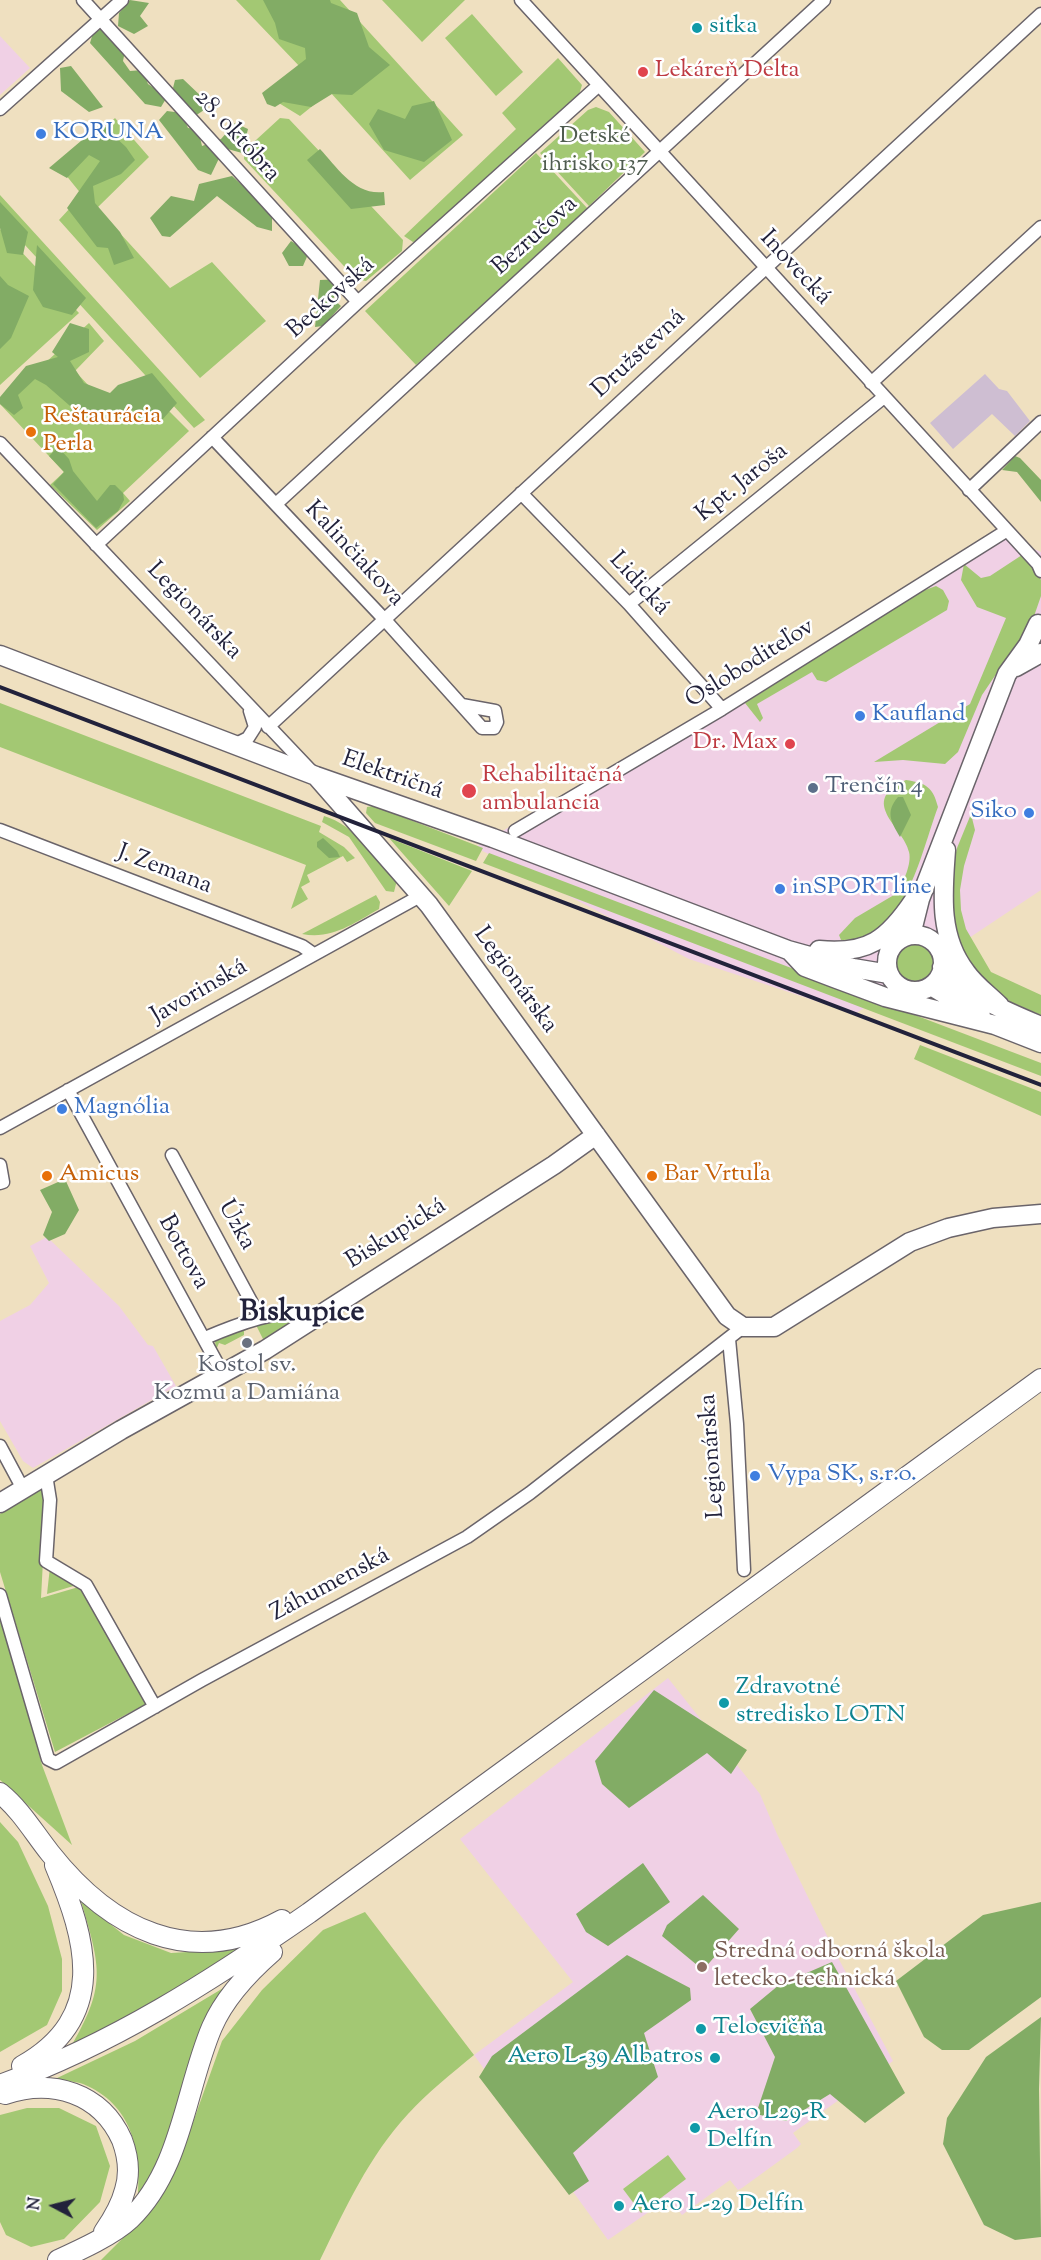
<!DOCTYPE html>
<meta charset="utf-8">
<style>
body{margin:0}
#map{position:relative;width:1041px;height:2260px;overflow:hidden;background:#efe0c0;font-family:"Sorts Mill Goudy",serif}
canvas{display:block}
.north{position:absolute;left:24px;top:2176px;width:60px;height:60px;-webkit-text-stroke:4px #fff;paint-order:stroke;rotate:277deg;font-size:16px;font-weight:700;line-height:24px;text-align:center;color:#22223b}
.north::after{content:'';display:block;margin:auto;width:21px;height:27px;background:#22223b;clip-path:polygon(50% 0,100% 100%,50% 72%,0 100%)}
</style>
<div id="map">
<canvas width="1041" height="2260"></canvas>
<div class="north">N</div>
</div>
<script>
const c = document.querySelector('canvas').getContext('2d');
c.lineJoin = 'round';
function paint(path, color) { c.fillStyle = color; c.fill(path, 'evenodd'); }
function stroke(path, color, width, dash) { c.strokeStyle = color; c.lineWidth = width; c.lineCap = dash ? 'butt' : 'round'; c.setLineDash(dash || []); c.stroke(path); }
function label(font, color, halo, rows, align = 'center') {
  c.font = font + ' "Sorts Mill Goudy",serif'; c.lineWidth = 5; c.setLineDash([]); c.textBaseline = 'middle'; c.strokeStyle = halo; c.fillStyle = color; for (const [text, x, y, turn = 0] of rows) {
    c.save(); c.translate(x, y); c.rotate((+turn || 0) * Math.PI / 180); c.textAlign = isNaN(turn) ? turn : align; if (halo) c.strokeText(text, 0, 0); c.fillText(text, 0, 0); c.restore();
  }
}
paint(new Path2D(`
 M 0,36 L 30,68 L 0,95 Z
 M 996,533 L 1041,552 L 1041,890 L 855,1014 L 689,959 L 475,847 L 771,674 Z
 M 47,1237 L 119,1306 L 148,1345 L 153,1346 L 176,1386 L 33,1468 L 23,1461 L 0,1421 L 0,1321 L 30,1305 L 49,1283 L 30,1246 Z
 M 668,1678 L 760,1794 L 777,1834 L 835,1952 L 893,2061 L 793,2133 L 801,2144 L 797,2148 L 742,2188 L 738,2190 L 730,2180 L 682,2215 L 669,2198 L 608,2240 L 474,2055 L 573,1982 L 460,1839 Z`), '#f0d0e5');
paint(new Path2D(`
 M 985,374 L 999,389 L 1007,391 L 1030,421 L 1015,436 L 992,414 L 953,449 L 930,423 Z`), '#cebed2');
paint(new Path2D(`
 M 236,0 L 340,0 L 463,135 L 410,180 L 330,92 L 300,116 L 269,97 L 302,69 Z
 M 382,0 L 465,0 L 422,42 Z
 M 472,14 L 523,72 L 496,96 L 445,38 Z
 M 558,58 L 582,85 L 578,98 L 419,241 L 413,242 L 404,236 L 516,129 L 502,113 Z
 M 596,107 L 609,112 L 645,152 L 589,206 L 540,153 L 588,110 Z
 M 115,118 L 149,157 L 97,208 L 170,288 L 212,262 L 266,321 L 200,378 L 59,220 L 82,195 L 61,169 Z
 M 280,118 L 289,119 L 403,240 L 402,251 L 366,281 L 356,279 L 244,159 L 244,151 Z
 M 536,153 L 588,209 L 416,365 L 365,311 Z
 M 0,195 L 205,420 L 194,428 L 0,218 Z
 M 0,229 L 79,313 L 0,385 Z
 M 89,323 L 104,341 L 75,371 L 117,416 L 146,388 L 189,431 L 123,493 L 130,501 L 97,530 L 50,485 L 64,472 L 0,404 Z
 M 1022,555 L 1035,568 L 1041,580 L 1041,596 L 1032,622 L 1026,636 L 1007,658 L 982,695 L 958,752 L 945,764 L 903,760 L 874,762 L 970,704 L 1006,618 L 977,607 L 961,580 L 964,564 L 981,578 L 990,576 Z
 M 936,586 L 943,590 L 949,601 L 947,610 L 826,682 L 817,680 L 812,672 L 757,704 L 763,718 L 760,722 L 745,703 L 917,593 Z
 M 0,703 L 321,826 L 319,832 L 344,847 L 355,858 L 347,862 L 343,856 L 307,875 L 310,882 L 301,887 L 308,899 L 291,909 L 306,865 L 0,747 Z
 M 906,780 C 926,783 933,787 938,807 C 920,855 905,942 841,940 L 839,935 L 855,918 L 899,892 C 903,881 912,864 909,852 C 904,827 857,802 906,780 Z
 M 374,806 L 483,848 L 476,861 L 375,823 L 366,813 L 367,807 Z
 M 971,814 L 975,830 L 964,866 L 960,890 L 961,910 L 966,929 L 991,972 L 1041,995 L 1041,1015 L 1011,1002 L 980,978 L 961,953 L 947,895 L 957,848 Z
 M 324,816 C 354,825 378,856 397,880 L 394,892 L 386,891 L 349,837 L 322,822 Z
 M 389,838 L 472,871 L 449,906 Z
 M 489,853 L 1041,1063 L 1041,1076 L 483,863 Z
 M 376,895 L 380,902 L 379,909 C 354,923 332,940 302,934 Z
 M895 963a20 20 0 1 1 40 0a20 20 0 1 1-40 0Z
 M 920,1045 L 1041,1092 L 1041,1116 L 914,1059 Z
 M 303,1314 L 264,1341 L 256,1325 L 244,1331 L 244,1335 L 225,1345 L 219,1343 L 216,1350 L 215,1341 L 255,1322 Z
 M 47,1485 L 41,1598 L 82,1586 L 148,1703 L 55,1752 L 0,1572 L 0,1514 Z
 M 50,1567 L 80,1584 L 47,1594 Z
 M 0,1622 L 5,1625 L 42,1765 L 72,1845 L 0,1780 Z
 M 0,1822 L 18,1842 L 48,1906 L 62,1959 L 62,1991 L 47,2025 L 0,2052 Z
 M 81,1901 L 124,1935 L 171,1953 L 238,1949 L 174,1992 L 69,2050 C 107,1986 101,1969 81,1901 Z
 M 365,1912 L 474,2055 C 451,2074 428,2092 408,2114 C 369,2156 345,2209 320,2260 L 101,2260 L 145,2216 L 187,2139 L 222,2041 L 262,1990 L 323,1930 Z
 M 230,1984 L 161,2159 L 138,2196 C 141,2150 132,2104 83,2084 C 75,2081 64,2081 55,2079 L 135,2041 Z
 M 27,2108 L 59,2108 L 96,2126 L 110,2166 L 100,2202 L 64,2239 L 31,2247 L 6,2235 L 0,2222 L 0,2115 Z
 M 668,2155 L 686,2179 L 641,2213 L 623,2189 Z`), '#a3c873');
paint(new Path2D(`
 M 130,0 L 149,3 L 140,16 L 148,26 L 134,34 L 118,26 L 119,13 Z
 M 263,0 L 330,0 L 331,3 L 357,13 L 369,47 L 390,65 L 352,95 L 332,94 L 311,107 L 283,102 L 275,107 L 267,104 L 262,93 L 306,59 L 305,48 L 279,39 L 275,23 Z
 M 105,27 L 125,51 L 123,61 L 130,71 L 143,70 L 148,84 L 167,97 L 161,107 L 145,104 L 90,43 L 93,33 Z
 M 71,66 L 103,107 L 89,112 L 61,91 L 60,68 Z
 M 183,79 L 203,98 L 204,110 L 195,116 L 173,88 L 175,80 Z
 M 434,101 L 452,140 L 424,162 L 384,150 L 369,124 L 378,109 L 405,119 L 412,106 Z
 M 167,111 L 182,113 L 188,128 L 198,129 L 202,146 L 221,139 L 235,123 L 248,129 L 242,153 L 224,148 L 211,175 L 198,170 L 159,120 Z
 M 101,124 L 126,147 L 135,160 L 121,174 L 93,186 L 95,203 L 120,232 L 134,258 L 114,265 L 108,248 L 97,247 L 67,208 L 100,161 L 89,155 L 67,178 L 49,168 Z
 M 320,149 C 337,167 355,196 384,192 L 385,205 L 351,209 L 307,160 Z
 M 232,176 L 253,195 L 272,200 L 272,231 L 257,227 L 217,196 L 170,237 L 162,236 L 150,218 L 171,196 L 194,201 L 199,184 Z
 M 0,202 L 28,232 L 23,255 L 7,253 L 0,228 Z
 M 291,241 L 309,252 L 303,266 L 289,266 L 282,253 Z
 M 37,245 L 86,298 L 72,315 L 43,307 L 33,290 Z
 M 0,276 L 8,285 L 29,296 L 11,338 L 0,349 Z
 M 343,279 L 333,299 L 341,306 L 323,326 L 315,327 L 320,280 Z
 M 70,323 L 89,329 L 89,352 L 70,361 L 84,383 L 110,393 L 118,385 L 152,373 L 177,403 L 162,420 L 144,410 L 77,412 L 46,385 L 35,379 L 18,395 L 23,408 L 14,415 L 0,404 L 0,397 L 26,366 L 58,357 L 52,352 Z
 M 58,447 L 69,459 L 73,471 L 97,501 L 110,485 L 115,485 L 123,493 L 124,500 L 118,511 L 96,528 L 53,484 L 64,472 L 49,456 Z
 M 1015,456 L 1020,458 L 1041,480 L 1041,502 L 1017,472 L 1002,470 Z
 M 898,797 L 903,797 L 911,815 L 900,837 C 891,822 885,812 898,797 Z
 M 323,838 L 337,851 L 340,857 L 329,858 L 317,847 L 317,842 Z
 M 65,1179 L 79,1210 L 65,1234 L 49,1241 L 43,1235 L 52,1212 L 40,1190 Z
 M 654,1690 L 747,1750 L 731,1774 L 707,1753 L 629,1808 L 602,1784 L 595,1761 Z
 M 643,1863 L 670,1902 L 608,1946 L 586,1932 L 576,1914 Z
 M 703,1895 L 739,1929 L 703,1970 L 662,1936 L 667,1925 Z
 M 1041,1902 L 1041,1997 L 969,2050 L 942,2050 L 924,2037 L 896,1981 L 983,1915 Z
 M 627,1955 L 690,1988 L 691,2000 L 644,2033 L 658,2077 L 573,2153 L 589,2181 L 569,2195 L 479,2077 L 492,2056 Z
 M 832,1962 L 905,2093 L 865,2123 L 830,2094 L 786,2121 L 756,2114 L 775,2057 L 750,2009 L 779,1985 Z
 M 1041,2017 L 1039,2089 L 1041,2237 L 1015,2240 L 984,2225 L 943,2144 L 947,2118 L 986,2057 Z`), '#82ac65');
const street = new Path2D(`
 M 83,0 L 358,302
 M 521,0 L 1038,564 L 1041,571
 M 0,109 L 122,0
 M 871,383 L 1041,227
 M 212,437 L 385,620 L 482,728 L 494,728 L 497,722 L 495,711 L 462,705
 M 0,443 L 313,773
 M 969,490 L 1041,422
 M 521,493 L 629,604 L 722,709
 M 276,504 L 824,0
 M 96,545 L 358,302 L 599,85
 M 629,604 L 884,397
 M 268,727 L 1041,14
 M 236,744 L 248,738 L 255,727 L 250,711
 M 0,830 L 302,946 L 312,953
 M 515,831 L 722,709 L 1006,531
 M 68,1090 L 223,1374
 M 0,1128 L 422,895
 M 172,1155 L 260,1318
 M 0,1165 L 3,1182 L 0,1183
 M 205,1338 C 226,1329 293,1301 312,1318
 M 729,1339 L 737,1424 L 744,1570
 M 0,1446 L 23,1489
 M 46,1475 L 50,1500 L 46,1561 L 86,1585 L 155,1707
 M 0,1595 L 48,1759 L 56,1763 L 202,1680 L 467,1537 L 530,1493 L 743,1327`);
const secondary = new Path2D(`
 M 0,655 L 316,776 L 493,838 L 788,950 L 853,968 L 889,974
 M 1016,667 L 1041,653
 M 316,776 L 429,905 L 727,1316 L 743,1327 L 774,1327 L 910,1242 L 948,1228 L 993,1218 L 1041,1214
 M 946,850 C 943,892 938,936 966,972 C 975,985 989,995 1000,1006
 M887 963a28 28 0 1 1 56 0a28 28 0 1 1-56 0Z
 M 905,937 L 914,923 L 920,899 L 1007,674 L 1028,645 L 1038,624
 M 819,950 C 868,955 888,939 914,900
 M 790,951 L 805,967 L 834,978 L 885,997 L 995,1025 L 1041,1043
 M 942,967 C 959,992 1012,1014 1041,1026
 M 931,986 L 981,1016
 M 0,1503 L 121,1430 L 265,1350 L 554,1165 L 596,1135`);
const primary = new Path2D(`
 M 0,1793 C 21,1810 34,1833 50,1853 C 110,1929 190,1970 282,1920
 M 22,2066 C 109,2017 87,1941 55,1865
 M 0,2085 C 113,2044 211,1981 309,1913 L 1041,1379
 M 5,2094 C 52,2078 101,2093 122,2140 C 128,2156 130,2174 125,2190 C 121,2206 113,2219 104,2232
 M 58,2260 C 80,2250 113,2235 130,2219 C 182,2169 185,2090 212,2027 C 225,1997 248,1973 272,1952`);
stroke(street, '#6a646a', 15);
stroke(secondary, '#6a646a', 21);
stroke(primary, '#6a646a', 22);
stroke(street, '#fff', 12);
stroke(secondary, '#fff', 18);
stroke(primary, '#fff', 20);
stroke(new Path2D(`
 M 0,687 L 1041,1085`), '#22223b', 4);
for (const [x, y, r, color] of [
 [697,28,6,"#0f9aa8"],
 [643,72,6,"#e0444e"],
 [41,134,6,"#3f7fe0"],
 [31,432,6,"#e8710a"],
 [860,716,6,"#3f7fe0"],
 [790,744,6,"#e0444e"],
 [813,788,6,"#5c6f8a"],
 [469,791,8,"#e0444e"],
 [1029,813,6,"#3f7fe0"],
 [780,889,6,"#3f7fe0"],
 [62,1109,6,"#3f7fe0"],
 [47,1176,6,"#e8710a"],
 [652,1176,6,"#e8710a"],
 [247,1343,6,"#6b7280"],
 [755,1476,6,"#3f7fe0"],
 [724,1703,6,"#0f9aa8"],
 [702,1967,6,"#8d6e63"],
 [701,2029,6,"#0f9aa8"],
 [715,2058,6,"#0f9aa8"],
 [695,2128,6,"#0f9aa8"],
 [619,2206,6,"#0f9aa8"]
]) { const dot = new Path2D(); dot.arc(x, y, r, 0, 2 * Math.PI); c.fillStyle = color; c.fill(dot); stroke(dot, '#fff', 2); }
label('24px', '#0d838f', '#fff', [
 ["sitka",709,28],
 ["Zdravotné",736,1689],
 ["stredisko LOTN",736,1717],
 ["Telocvičňa",713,2029],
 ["Aero L-39 Albatros",703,2058,"right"],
 ["Aero L29-R",707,2114],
 ["Delfín",707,2142],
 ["Aero L-29 Delfín",631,2206]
], 'left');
label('24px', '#be3a42', '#fff', [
 ["Lekáreň Delta",655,72],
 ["Dr. Max",778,744,"right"],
 ["Rehabilitačná",482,777],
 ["ambulancia",482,805]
], 'left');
label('24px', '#366cbe', '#fff', [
 ["KORUNA",53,134],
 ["Kaufland",872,716],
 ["Siko",1017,813,"right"],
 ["inSPORTline",792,889],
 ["Magnólia",74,1109],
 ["Vypa SK, s.r.o.",767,1476]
], 'left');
label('24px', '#22223b', '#fff', [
 ["28. októbra",236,137,48],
 ["Bezručova",536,237,-42],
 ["Inovecká",794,269,47],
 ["Beckovská",332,299,-42],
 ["Družstevná",640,355,-43],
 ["Kpt. Jaroša",743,484,-39],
 ["Kalinčiakova",353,555,47],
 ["Lidická",638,585,47],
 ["Legionárska",193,612,46],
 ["Osloboditeľov",751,665,-32],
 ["Električná",392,777,19],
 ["J. Zemana",164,871,21],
 ["Legionárska",514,981,54],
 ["Javorinská",200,993,-30],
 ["Úzka",235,1226,61],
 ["Biskupická",397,1235,-32],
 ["Bottova",182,1253,61],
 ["Legionárska",714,1456,-94],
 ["Záhumenská",331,1586,-28]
]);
label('24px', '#4f5c4f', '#fff', [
 ["Detské",595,138],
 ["ihrisko 137",595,166]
]);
label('24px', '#c56008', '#fff', [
 ["Reštaurácia",43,418],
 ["Perla",43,446],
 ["Amicus",59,1176],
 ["Bar Vrtuľa",664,1176]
], 'left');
label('24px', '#4e5e75', '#fff', [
 ["Trenčín 4",825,788]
], 'left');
label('24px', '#5b616d', '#fff', [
 ["Kostol sv.",247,1367],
 ["Kozmu a Damiána",247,1395]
]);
label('24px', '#785e54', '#fff', [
 ["Stredná odborná škola",714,1953],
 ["letecko-technická",714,1981]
], 'left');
label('bold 30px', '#22223b', '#fff', [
 ["Biskupice",302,1315]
]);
</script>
